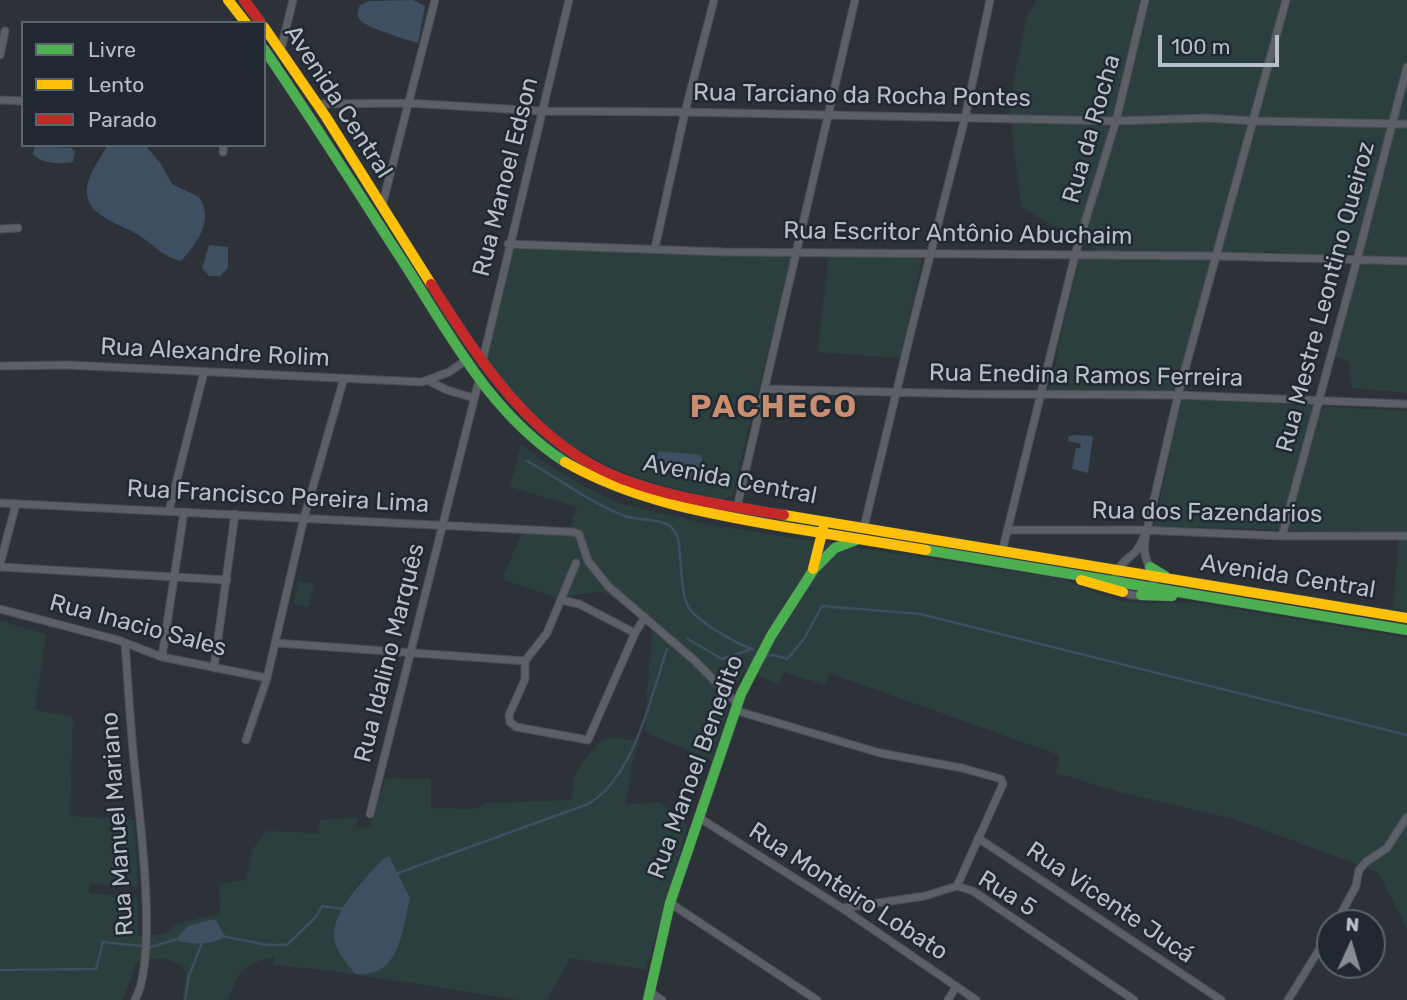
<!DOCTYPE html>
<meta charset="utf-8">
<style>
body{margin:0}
#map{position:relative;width:1407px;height:1000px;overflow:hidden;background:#2c3237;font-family:Rubik,sans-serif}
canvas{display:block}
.legend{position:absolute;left:21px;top:21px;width:245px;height:126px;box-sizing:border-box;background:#202932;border:2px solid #5c656e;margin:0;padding:9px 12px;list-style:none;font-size:21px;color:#b7bfc8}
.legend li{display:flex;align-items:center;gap:14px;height:35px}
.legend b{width:35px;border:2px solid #5c656e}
.north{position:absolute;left:1316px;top:909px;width:70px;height:70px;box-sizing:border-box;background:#202932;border:2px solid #5c656e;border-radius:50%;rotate:4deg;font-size:19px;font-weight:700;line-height:28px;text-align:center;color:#b7bfc8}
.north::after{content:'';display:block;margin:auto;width:24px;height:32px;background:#868e95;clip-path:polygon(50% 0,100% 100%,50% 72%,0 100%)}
.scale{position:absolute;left:1158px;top:35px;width:121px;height:32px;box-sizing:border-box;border:4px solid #b7bfc8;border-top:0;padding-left:9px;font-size:21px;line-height:24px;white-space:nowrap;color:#b7bfc8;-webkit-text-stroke:5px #202932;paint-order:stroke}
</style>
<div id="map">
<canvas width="1407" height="1000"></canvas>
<ul class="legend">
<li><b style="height:9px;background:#4caf50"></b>Livre</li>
<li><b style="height:9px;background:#ffc107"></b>Lento</li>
<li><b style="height:9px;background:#c62828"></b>Parado</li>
</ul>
<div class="north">N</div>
<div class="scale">100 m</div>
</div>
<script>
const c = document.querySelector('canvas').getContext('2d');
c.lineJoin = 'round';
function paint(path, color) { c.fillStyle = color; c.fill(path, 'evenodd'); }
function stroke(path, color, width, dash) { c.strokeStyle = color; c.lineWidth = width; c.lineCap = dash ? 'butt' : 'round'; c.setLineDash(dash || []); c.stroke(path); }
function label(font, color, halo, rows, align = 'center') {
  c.font = font + ' Rubik,sans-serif'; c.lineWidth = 5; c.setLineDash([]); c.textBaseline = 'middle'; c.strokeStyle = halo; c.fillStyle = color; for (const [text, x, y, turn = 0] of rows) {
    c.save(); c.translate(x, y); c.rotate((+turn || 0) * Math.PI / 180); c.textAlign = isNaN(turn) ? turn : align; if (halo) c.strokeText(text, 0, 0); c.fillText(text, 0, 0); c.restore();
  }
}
paint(new Path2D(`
 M 1037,0 L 1407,0 L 1407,393 L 1352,388 L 1349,362 L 1329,353 L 1354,252 L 1322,256 L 1267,251 L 1210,265 L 1176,391 L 1049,390 L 1078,258 L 1105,255 L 1021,207 L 1009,103 L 1027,15 Z
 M 512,247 L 793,251 L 732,497 L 723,499 C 659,486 608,473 555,434 C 547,428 537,422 529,414 C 513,398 500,379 486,360 Z
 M 829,255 L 922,259 L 900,358 L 817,352 Z
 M 1181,399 L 1407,411 L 1407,612 L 1393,609 L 1399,533 L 1155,526 Z
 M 521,444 L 544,462 L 587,488 L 619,503 L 711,525 L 1064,579 C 1089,590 1115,602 1143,603 C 1161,604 1179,601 1198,603 L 1407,638 L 1407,929 L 1378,872 L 1234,819 L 1123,793 L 1056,773 L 1059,755 L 829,673 L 825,685 L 784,672 L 778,685 L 746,669 L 735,687 L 712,760 L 644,732 L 653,621 L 640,616 L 602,591 L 556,598 L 502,579 L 522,533 L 568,536 L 577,507 L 510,487 Z
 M 298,581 L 314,584 L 309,607 L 293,604 Z
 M 0,621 L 46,634 L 35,710 L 73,716 L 70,816 L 134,820 L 138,887 L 90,884 L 89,893 L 137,898 L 138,936 L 164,934 L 177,924 L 220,913 L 219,884 L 246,880 L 252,850 L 266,831 L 318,833 L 321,820 L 359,817 L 355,829 L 370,826 L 385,778 L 431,779 L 431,808 L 474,809 L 487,803 L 571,800 L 575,775 L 582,762 L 601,741 L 615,737 L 640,742 L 634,754 L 626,805 L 660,802 L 688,825 L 646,970 L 570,958 L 547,1000 L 520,1000 L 332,971 L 274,965 L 274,957 C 240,965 241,969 228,1000 L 182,1000 L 186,971 C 176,958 151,955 136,963 L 123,1000 L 0,1000 ZM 389,856 L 370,974 L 355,974 L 354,889 L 384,858 Z`), '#2c3f3f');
paint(new Path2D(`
 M 413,0 L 425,6 L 418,43 C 409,41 366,27 361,21 C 356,16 358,10 360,5 L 369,1 Z
 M 108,145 L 145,145 L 161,164 L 172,184 L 199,197 C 214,220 198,243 181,261 C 163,257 155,246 140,236 C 128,228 113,224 101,215 C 72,195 94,168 108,145 Z
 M 35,146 L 71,148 L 75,151 L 73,162 C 61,164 40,164 33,154 Z
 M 209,245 L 228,247 L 228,268 L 220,276 L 209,276 L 202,268 Z
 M 1076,435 L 1093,436 L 1088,473 L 1072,469 L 1076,448 L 1080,448 L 1081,444 L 1068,441 L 1069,436 Z
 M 659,451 L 701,455 L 704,470 L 699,480 C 690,481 686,478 682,471 L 659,464 L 655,459 Z
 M 389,856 L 410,898 C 402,930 400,979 355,974 C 347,963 334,950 334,935 C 334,908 367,876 384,858 Z
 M 209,920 L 216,920 L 225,937 C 212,945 189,945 175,940 L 188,926 Z`), '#3d4f60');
stroke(new Path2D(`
 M 527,461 C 560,479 590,503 625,516 C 638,521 661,518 671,527 C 680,536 679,546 680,557 C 682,572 681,590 687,604 C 694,621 736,643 752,649
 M 688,639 L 722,659 L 751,649
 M 765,656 L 774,655 L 787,659 L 804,639 L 822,606 L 920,614 L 1407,735
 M 397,876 L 398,873 L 588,804 C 635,776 650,699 667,649
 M 222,936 L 267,945 L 287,945 L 316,917 L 322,906 L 344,909
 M 0,970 L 96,969 L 103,942 L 151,947 L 177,939
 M 185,1000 L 189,976 L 203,940`), '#3d4f60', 2.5);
const street = new Path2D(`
 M 281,49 L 293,0
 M 0,55 L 5,31
 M 0,100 L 23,101
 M 317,104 L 407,103 L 541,111 L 685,112 L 1116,121 L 1208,118 L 1254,121 L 1407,124
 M 223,152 L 224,145
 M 382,206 L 435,0
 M 0,229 L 18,228
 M 508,244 L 724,252 L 1216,256 L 1407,261
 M 655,248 L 685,112 L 714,0
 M 482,363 L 569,0
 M 0,366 L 67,365 L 422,382 L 449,372 L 465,361
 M 429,381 L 447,390 L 474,398
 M 765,389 L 971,394 L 1178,395 L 1407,404
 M 0,503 L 573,532 L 579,534 L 588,561 L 609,587 L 694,660 L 737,703
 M 737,507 L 855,0
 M 169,511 L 204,372
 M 864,527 L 914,319 L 965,118 L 990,0
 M 1007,530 L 1143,530 L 1282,536 L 1407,536
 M 1147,530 C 1144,537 1141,544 1137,550 C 1130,558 1118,564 1116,575 C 1113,596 1146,604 1153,583 C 1156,573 1148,567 1146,558 C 1143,548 1145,540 1147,530 L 1178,395 L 1286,0
 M 1282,536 L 1357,260 L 1407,67
 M 1002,552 L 1075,255 L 1116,121 L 1145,0
 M 576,563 L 547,633 L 525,661 L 525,679 L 509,715 L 510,722 L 516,727 L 588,740 L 635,633 L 645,617
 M 0,564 L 16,504
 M 0,567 L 227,580
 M 561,600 L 579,604 L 635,633
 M 0,609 L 118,640 L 162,657 L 267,678
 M 125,643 C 128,682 130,721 134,761 C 139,814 159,956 135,1000
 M 276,643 L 525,661
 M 162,657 L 184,512
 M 214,668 L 235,514
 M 734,710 L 880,753 L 962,768 L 1001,779 L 1003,784 L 957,886
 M 246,740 L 267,678 L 304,518 L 344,378
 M 370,814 L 479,380
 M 698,817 L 842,908 L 976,1000
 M 978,838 L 1221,1000
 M 670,903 L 817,1000
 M 843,908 L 925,896 L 957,886 L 973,891 L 1134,1000
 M 1336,923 L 1356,886 L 1359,870 L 1366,862 L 1387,848 L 1407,817
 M 650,992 L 662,1000
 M 948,1000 L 956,987
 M 1288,1000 L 1330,932`);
const fast = new Path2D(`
 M 264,49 C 314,122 361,197 409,271 C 454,342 493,415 565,462
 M 926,550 L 1407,630
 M 1150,567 L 1165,576
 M 1141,595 L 1172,596
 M 648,1000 L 670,903 L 741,694 L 771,636 L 814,569 L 835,548 L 856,540`);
const slow = new Path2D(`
 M 228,0 L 246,23
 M 264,27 L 326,117 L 431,284
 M 565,462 C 632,500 704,513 779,526 C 828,534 877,542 926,550
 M 784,515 L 1407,618
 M 813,569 L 823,529
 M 1081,580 L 1123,592`);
const jam = new Path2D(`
 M 244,0 L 261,23
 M 431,284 C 480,361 533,445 622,479 C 674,499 730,506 784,515`);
stroke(street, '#4a4e52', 9);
stroke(fast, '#4a4e52', 11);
stroke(slow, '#4a4e52', 11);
stroke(jam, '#4a4e52', 11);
stroke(street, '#5c6066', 7);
stroke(fast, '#4caf50', 10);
stroke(slow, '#ffc107', 10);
stroke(jam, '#c62828', 10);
label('24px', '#b7bfc8', '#202932', [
 ["Rua Tarciano da Rocha Pontes",862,96,1],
 ["Avenida Central",338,102,57],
 ["Rua da Rocha",1092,129,-74],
 ["Rua Manoel Edson",506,177,-76],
 ["Rua Escritor Antônio Abuchaim",958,234,1],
 ["Rua Mestre Leontino Queiroz",1326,297,-75],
 ["Rua Alexandre Rolim",215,353,3],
 ["Rua Enedina Ramos Ferreira",1086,376,1],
 ["Avenida Central",730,480,11],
 ["Rua Francisco Pereira Lima",278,497,3],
 ["Rua dos Fazendarios",1207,513,1],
 ["Avenida Central",1288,577,9],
 ["Rua Inacio Sales",138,626,15],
 ["Rua Idalino Marquês",390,653,-76],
 ["Rua Manoel Benedito",696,767,-70],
 ["Rua Manuel Mariano",118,824,-94],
 ["Rua Monteiro Lobato",848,892,33],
 ["Rua 5",1007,894,32],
 ["Rua Vicente Jucá",1110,903,34]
]);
c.letterSpacing = '2px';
label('bold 32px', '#ca8d6f', '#202932', [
 ["PACHECO",774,408]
]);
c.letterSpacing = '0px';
</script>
